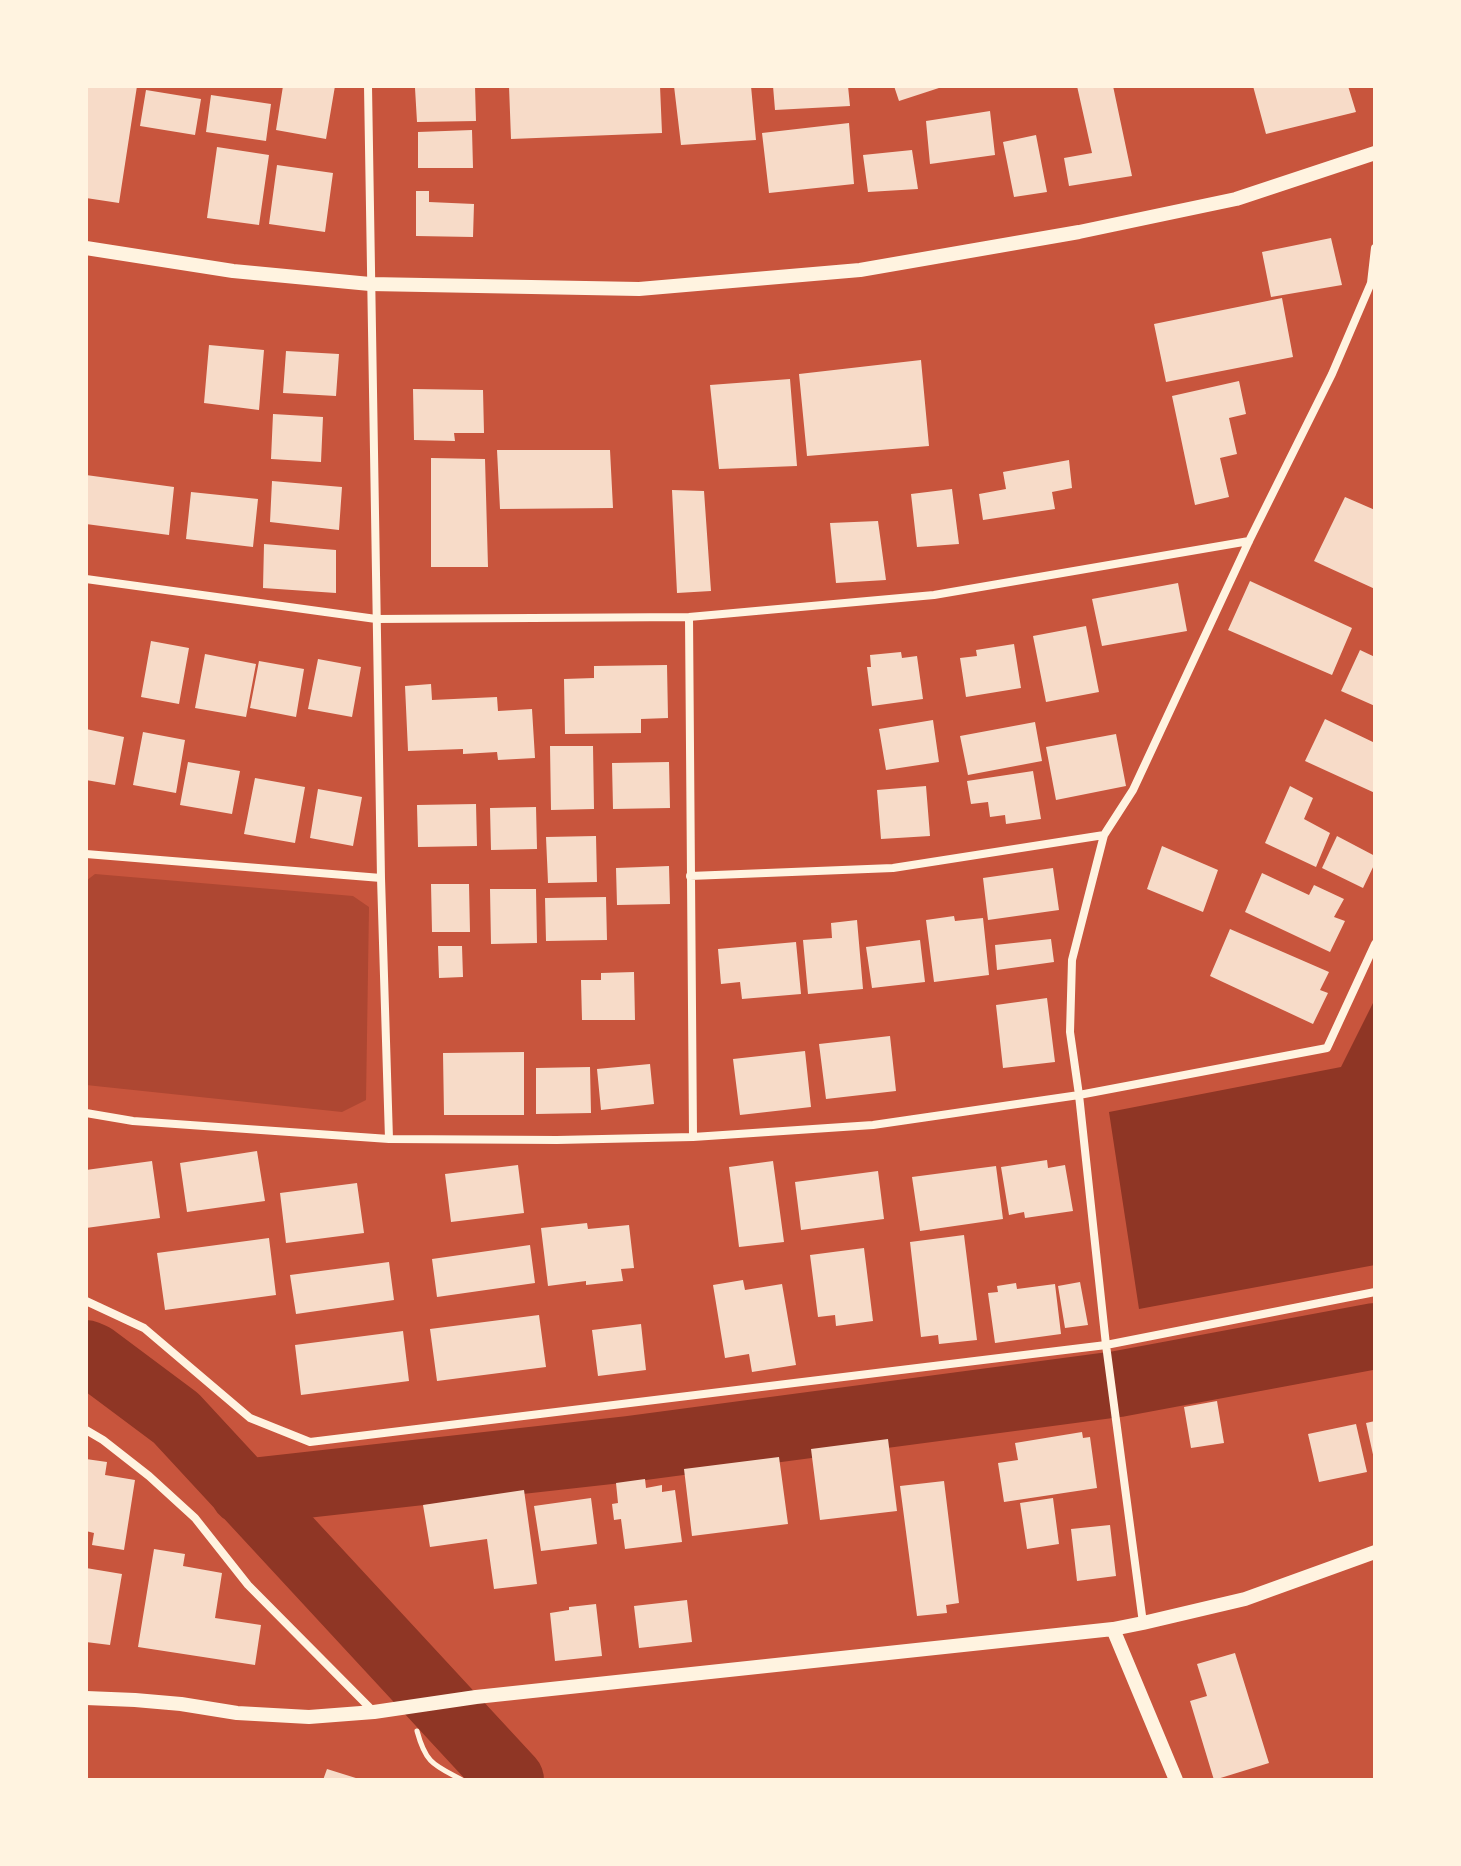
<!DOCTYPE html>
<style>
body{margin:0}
#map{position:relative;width:1461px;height:1866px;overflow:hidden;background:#c8553d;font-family:Roboto,sans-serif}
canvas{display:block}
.frame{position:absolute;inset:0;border:88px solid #fff3e0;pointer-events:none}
</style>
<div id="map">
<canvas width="1461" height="1866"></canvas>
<div class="frame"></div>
</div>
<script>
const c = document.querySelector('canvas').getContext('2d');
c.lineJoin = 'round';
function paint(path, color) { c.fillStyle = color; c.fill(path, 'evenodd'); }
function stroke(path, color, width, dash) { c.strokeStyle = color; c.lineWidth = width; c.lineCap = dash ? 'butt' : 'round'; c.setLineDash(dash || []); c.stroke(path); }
paint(new Path2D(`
 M 95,874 L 353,896 L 369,907 L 366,1100 L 342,1112 L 86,1085 L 86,881 Z`), '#ae4732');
paint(new Path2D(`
 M 1375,999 L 1375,1265 L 1139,1309 L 1109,1112 L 1341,1067 Z`), '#8f3625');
stroke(new Path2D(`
 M 86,1353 L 93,1356 L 176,1418 L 511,1780
 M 243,1492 L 629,1449 L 1118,1384 L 1375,1336`), '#8f3625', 66);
paint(new Path2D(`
 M 86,86 L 137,86 L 119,203 L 86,198 Z
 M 283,86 L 335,86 L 326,139 L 276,130 Z
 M 475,86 L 476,121 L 417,122 L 415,88 Z
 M 509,86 L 660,86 L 662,133 L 511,139 Z
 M 674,86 L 751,86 L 756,140 L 681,145 Z
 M 773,86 L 848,86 L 850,106 L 775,110 Z
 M 894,86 L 942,86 L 942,87 L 899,101 Z
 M 1077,86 L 1113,86 L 1132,176 L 1069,186 L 1064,158 L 1092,153 Z
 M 1253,86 L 1348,86 L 1356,112 L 1266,134 Z
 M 146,90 L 201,99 L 195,135 L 140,126 Z
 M 211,95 L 271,104 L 266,141 L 206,132 Z
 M 990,111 L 995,155 L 930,164 L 926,121 Z
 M 849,123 L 854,184 L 769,193 L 762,133 Z
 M 472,130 L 473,168 L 418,168 L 418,132 Z
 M 1036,135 L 1047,192 L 1014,197 L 1003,142 Z
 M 217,147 L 269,155 L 259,225 L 207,218 Z
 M 912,150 L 918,189 L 868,192 L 863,155 Z
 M 277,165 L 333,173 L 325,232 L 269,224 Z
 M 416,191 L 429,191 L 429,202 L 474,204 L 473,237 L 416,236 Z
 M 1331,238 L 1342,285 L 1271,297 L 1262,252 Z
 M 1282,298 L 1293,357 L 1166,382 L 1154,324 Z
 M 209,345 L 264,350 L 259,410 L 204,403 Z
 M 286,351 L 339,354 L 336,396 L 283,393 Z
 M 921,360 L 929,446 L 807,456 L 799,374 Z
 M 790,379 L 797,466 L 719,469 L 710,385 Z
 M 1239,381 L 1246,414 L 1229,418 L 1237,454 L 1220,458 L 1229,497 L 1195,505 L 1172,396 Z
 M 413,389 L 483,390 L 484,433 L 454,433 L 455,441 L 414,440 Z
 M 273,414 L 323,417 L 321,462 L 271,459 Z
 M 497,450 L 610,450 L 613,508 L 500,509 Z
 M 431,458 L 485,459 L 488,567 L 431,567 Z
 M 1069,460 L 1072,488 L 1052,492 L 1055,509 L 983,520 L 979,494 L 1006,489 L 1003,472 Z
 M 86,475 L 174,487 L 169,535 L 86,524 Z
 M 272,481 L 342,487 L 339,530 L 270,522 Z
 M 952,489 L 959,544 L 917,547 L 911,494 Z
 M 672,490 L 704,491 L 711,591 L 677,593 Z
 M 191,492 L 258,499 L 253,547 L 186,539 Z
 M 1345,497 L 1375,510 L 1375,589 L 1314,561 Z
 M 878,521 L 886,580 L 836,583 L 830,523 Z
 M 264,544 L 336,550 L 336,593 L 263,588 Z
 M 1250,581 L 1352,628 L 1332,675 L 1228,630 Z
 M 1178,583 L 1187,631 L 1102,646 L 1092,599 Z
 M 1086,626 L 1099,692 L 1046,702 L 1033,636 Z
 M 151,641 L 189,648 L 179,704 L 141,697 Z
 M 1014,644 L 1021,688 L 966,697 L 960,658 L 977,656 L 976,650 Z
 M 1360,650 L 1375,657 L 1375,706 L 1341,691 Z
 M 901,652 L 902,658 L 917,656 L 923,699 L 872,706 L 867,667 L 871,667 L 870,655 Z
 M 205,654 L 256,664 L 246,717 L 195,708 Z
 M 318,659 L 361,667 L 352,717 L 308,709 Z
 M 259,661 L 304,669 L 296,717 L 250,708 Z
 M 667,665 L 668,718 L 641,719 L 641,733 L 565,734 L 564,679 L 594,678 L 594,666 Z
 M 431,684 L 432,700 L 497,697 L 498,711 L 532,709 L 535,758 L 498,760 L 497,752 L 463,754 L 463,749 L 408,751 L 405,686 Z
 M 1325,719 L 1375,743 L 1375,793 L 1305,761 Z
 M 933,720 L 939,762 L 886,770 L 879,729 Z
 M 1035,722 L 1042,761 L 968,775 L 960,736 Z
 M 86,729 L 124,737 L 115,785 L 86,780 Z
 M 143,732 L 185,740 L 176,793 L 133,785 Z
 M 1116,734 L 1126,786 L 1056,800 L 1046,747 Z
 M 550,746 L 593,746 L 594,809 L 551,810 Z
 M 188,762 L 240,771 L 232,814 L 180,805 Z
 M 669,762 L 670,808 L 613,809 L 612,763 Z
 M 1033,771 L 1041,819 L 1006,824 L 1005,815 L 990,817 L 988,802 L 971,804 L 967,781 Z
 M 255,778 L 305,787 L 295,843 L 244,834 Z
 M 926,786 L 930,836 L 881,839 L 877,790 Z
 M 1290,786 L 1313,798 L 1304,819 L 1330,833 L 1316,867 L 1265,843 Z
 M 318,789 L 362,797 L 353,846 L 310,838 Z
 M 476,804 L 477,846 L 418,847 L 417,805 Z
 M 536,807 L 537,849 L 491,850 L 490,808 Z
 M 596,836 L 597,882 L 548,883 L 546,837 Z
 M 1337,836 L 1375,856 L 1375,863 L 1363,888 L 1322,868 Z
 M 1162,846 L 1218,870 L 1203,912 L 1147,889 Z
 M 669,866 L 670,904 L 617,905 L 616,868 Z
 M 1053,868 L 1059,910 L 988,920 L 983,878 Z
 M 1262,873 L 1309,895 L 1314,885 L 1344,899 L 1334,917 L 1345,921 L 1330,952 L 1245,912 Z
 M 431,884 L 469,884 L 470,932 L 432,932 Z
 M 490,889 L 536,889 L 537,943 L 491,944 Z
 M 606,897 L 607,940 L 546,941 L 545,898 Z
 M 954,916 L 955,921 L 983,918 L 989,975 L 934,982 L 926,920 Z
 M 857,920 L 863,989 L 808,994 L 803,940 L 832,938 L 831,923 Z
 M 1230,929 L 1329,972 L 1320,990 L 1328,993 L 1313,1024 L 1210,976 Z
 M 1051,939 L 1054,962 L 997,970 L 995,945 Z
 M 920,940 L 925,982 L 872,988 L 866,947 Z
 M 796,942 L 801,994 L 742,999 L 740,982 L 721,984 L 718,949 Z
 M 438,946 L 462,946 L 463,977 L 439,978 Z
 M 634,972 L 635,1020 L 582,1020 L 581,980 L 601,980 L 601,973 Z
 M 1047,998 L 1055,1062 L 1003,1068 L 996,1005 Z
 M 890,1036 L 896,1091 L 826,1099 L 819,1044 Z
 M 805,1051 L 811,1107 L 740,1115 L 733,1059 Z
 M 524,1052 L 524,1115 L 444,1115 L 443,1053 Z
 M 650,1064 L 654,1104 L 601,1110 L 597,1069 Z
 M 590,1067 L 591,1113 L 536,1114 L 536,1068 Z
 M 257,1151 L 265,1201 L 187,1212 L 180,1163 Z
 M 1047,1160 L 1048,1168 L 1065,1165 L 1073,1211 L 1025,1218 L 1024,1212 L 1009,1215 L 1001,1167 Z
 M 152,1161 L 160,1218 L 86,1228 L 86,1170 Z
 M 773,1161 L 784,1242 L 739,1247 L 729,1167 Z
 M 518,1165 L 524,1213 L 451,1222 L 445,1174 Z
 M 996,1166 L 1003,1219 L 920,1231 L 912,1177 Z
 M 878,1171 L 884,1219 L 801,1230 L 795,1182 Z
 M 357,1183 L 364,1233 L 286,1243 L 280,1193 Z
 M 587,1223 L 588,1229 L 629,1225 L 634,1268 L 621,1269 L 623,1281 L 586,1285 L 586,1281 L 548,1286 L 541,1228 Z
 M 964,1235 L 977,1340 L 939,1344 L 938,1335 L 921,1337 L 910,1242 Z
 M 269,1238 L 276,1295 L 165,1310 L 157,1253 Z
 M 530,1245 L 535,1283 L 437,1297 L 432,1259 Z
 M 864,1248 L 873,1321 L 836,1326 L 835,1315 L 818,1317 L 810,1255 Z
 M 389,1262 L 394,1300 L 296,1314 L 290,1275 Z
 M 743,1280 L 745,1290 L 782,1284 L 796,1365 L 752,1372 L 749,1354 L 725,1358 L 713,1285 Z
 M 1080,1282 L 1088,1325 L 1065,1328 L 1058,1286 Z
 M 1016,1283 L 1017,1289 L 1055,1284 L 1061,1334 L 995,1343 L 988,1293 L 998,1292 L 997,1286 Z
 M 539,1315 L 546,1367 L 437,1381 L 430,1329 Z
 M 641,1324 L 646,1370 L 598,1376 L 592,1330 Z
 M 403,1331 L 409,1381 L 301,1395 L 295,1345 Z
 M 1217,1401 L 1224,1443 L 1191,1448 L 1184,1407 Z
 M 1375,1421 L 1375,1459 L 1374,1459 L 1366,1423 Z
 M 1356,1424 L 1367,1472 L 1319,1482 L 1308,1434 Z
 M 1082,1432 L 1083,1438 L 1090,1437 L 1097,1488 L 1004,1502 L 998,1463 L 1018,1460 L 1015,1443 Z
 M 888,1439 L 897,1511 L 820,1520 L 811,1449 Z
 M 779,1457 L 788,1524 L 692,1536 L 684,1469 Z
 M 86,1459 L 107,1462 L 105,1475 L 135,1480 L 124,1550 L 92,1545 L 94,1533 L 86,1531 Z
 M 645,1479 L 646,1488 L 662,1485 L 662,1492 L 675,1490 L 682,1542 L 625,1549 L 621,1519 L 614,1520 L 612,1504 L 618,1503 L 616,1483 Z
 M 944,1481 L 959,1603 L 946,1605 L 947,1613 L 917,1616 L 900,1486 Z
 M 524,1490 L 537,1584 L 494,1589 L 487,1539 L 430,1547 L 423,1505 Z
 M 591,1498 L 597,1544 L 541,1551 L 534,1506 Z
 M 1053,1498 L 1059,1544 L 1027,1549 L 1020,1503 Z
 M 1110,1525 L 1116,1576 L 1077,1581 L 1071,1529 Z
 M 154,1549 L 185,1554 L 183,1566 L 222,1573 L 215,1618 L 261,1625 L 255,1665 L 138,1647 Z
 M 86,1568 L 122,1574 L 110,1645 L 86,1642 Z
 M 687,1600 L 692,1642 L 639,1648 L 634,1606 Z
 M 596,1604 L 602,1656 L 555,1661 L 550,1613 L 569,1610 L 569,1607 Z
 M 1235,1653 L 1269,1763 L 1214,1780 L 1190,1701 L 1207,1696 L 1197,1664 Z
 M 327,1769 L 359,1779 L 359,1780 L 323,1780 Z`), '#f7dbc8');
stroke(new Path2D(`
 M 417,1731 C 426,1764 434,1765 462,1780`), '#fff3e0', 5);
stroke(new Path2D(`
 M 368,86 L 381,878 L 389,1139
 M 86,579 L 376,619 L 689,617 L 934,595 L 1249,541
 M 689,617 L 693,1137
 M 86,854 L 381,878
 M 690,876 L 893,868 L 1104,835
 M 86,1113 L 133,1121 L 389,1139 L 557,1140 L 693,1137 L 873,1125 L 1079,1095 L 1327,1048 L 1375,944
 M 86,1301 L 144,1328 L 250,1418 L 310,1442 L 1106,1345 L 1375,1292
 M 86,1430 L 103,1440 L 149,1476 L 195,1518 L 248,1585 L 374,1712
 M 1143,1623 L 1106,1345 L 1079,1095 L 1070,1032 L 1072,960 L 1104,835 L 1133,790 L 1249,541 L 1332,374 L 1371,283 L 1375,248`), '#fff3e0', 8);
stroke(new Path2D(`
 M 86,248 L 233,271 L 370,284 L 639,289 L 860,270 L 1079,232 L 1236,199 L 1375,153
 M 1113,1629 L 1176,1780
 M 86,1698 L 135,1700 L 181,1704 L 237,1713 L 309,1717 L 374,1712 L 476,1697 L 1113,1629 L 1143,1623 L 1245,1599 L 1375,1552`), '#fff3e0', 14);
</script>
